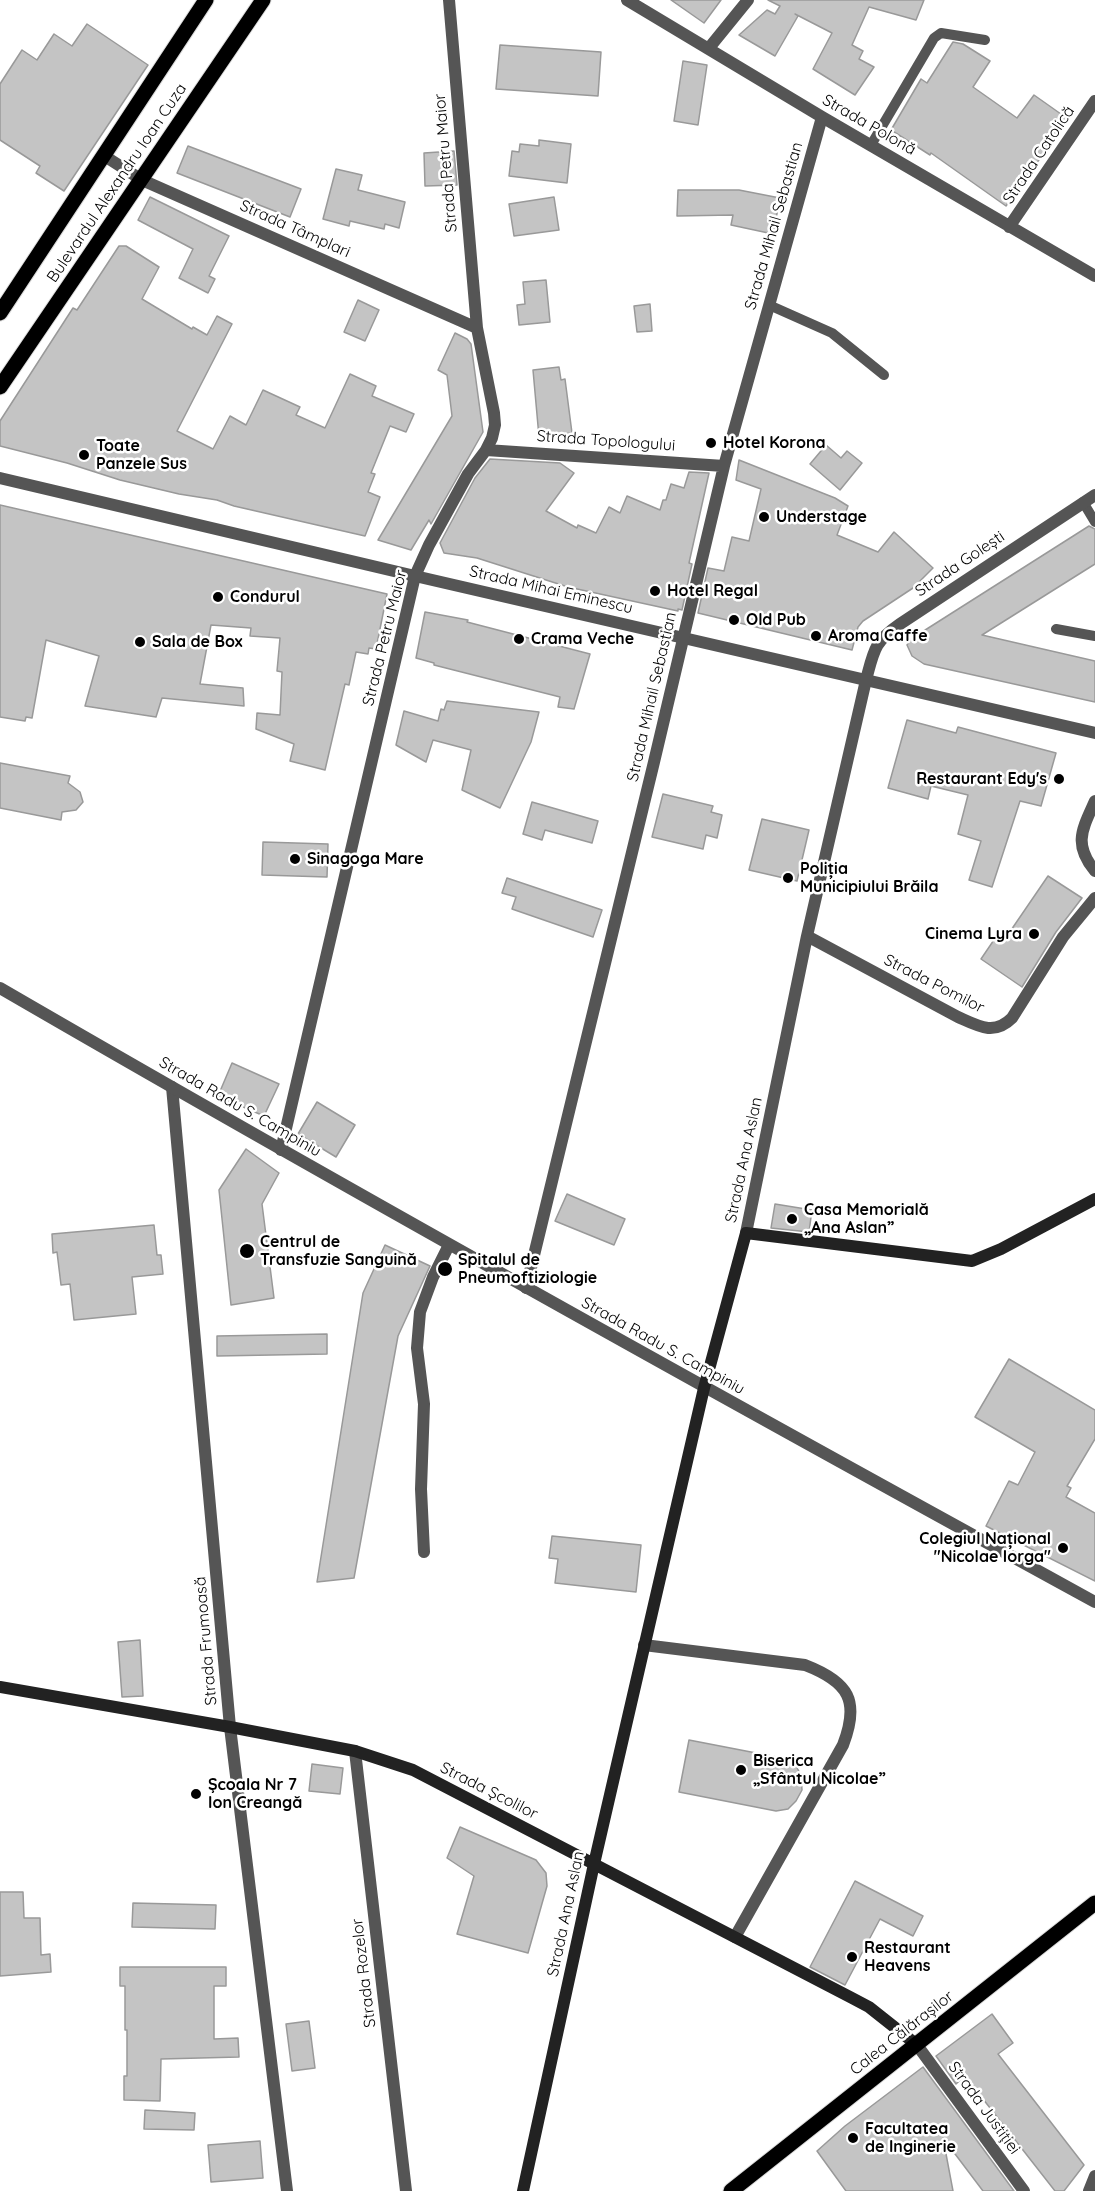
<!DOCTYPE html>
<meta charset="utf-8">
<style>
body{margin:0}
canvas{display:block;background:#fff}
</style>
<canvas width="1095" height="2191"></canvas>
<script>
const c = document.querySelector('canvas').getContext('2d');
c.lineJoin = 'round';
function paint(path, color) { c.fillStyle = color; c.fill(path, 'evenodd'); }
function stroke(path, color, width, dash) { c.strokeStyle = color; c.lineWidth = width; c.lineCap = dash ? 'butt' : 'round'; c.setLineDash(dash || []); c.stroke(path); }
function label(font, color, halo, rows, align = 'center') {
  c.font = font + ' Quicksand,sans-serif'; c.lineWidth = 5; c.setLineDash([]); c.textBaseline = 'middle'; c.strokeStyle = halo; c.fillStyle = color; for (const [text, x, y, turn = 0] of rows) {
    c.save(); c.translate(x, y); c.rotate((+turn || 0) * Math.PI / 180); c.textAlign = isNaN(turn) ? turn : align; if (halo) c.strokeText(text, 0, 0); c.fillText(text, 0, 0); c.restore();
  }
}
const building = new Path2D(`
 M 671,0 L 721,0 L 704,23 Z
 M 768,0 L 924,0 L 916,20 L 869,7 L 852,45 L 863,51 L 859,59 L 874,67 L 855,95 L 813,69 L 832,33 L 795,14 L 798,16 L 775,56 L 739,35 L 767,10 L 775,14 L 780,6 Z
 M 87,24 L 148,65 L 64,191 L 36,173 L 40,166 L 0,140 L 0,84 L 22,50 L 37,60 L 54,34 L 72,46 Z
 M 953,42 L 963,44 L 990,61 L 973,87 L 1017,118 L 1034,95 L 1068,119 L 1006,206 L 931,153 L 930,155 L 891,130 L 921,79 L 927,83 Z
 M 500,45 L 601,52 L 598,96 L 496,89 Z
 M 683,61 L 707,65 L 698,125 L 674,121 Z
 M 539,140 L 571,144 L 567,183 L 509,176 L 512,151 L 519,152 L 520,144 L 539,146 Z
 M 188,146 L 301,189 L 290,217 L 177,173 Z
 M 454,151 L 457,185 L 425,186 L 424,153 Z
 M 336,169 L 362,175 L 358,190 L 405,202 L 399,228 L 385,224 L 384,229 L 350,221 L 349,226 L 323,219 Z
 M 678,190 L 739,190 L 780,198 L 773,234 L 731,225 L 733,215 L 677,216 Z
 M 150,197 L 229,236 L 209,276 L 215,279 L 208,293 L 179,278 L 193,249 L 138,220 Z
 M 554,197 L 559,230 L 514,236 L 509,204 Z
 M 119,246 L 126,246 L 159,267 L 142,299 L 192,329 L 193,327 L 207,335 L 217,316 L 232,324 L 177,431 L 213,449 L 230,416 L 246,425 L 263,390 L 300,407 L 296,415 L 325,428 L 350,374 L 376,386 L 372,396 L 414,414 L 406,432 L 390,426 L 371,473 L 375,474 L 368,492 L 380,497 L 365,536 L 234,506 L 217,500 L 179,494 L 120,480 L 67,463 L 0,446 L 0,421 L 73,308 L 77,310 Z
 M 546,280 L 550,322 L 519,325 L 517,305 L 525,304 L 523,282 Z
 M 358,300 L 379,310 L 365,341 L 344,332 Z
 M 650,304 L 652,331 L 637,332 L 634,306 Z
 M 455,333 L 467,339 L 471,344 L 483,432 L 431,524 L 429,520 L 411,550 L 378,540 L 452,416 L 447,375 L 438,370 Z
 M 559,367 L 561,380 L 565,379 L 572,433 L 539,437 L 533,370 Z
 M 826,445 L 841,458 L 847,451 L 862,463 L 840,490 L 810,464 Z
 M 490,459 L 560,463 L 574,473 L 546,511 L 577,528 L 578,525 L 596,533 L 609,507 L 620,513 L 627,496 L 660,510 L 663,500 L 666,500 L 671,484 L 684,488 L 689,472 L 709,473 L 689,563 L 692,564 L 682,610 L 678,609 L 678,611 L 568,587 L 477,558 L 444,553 L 440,543 L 475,478 Z
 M 739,460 L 835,498 L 848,506 L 837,535 L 878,552 L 894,532 L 933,568 L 913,588 L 863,621 L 858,627 L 852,650 L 698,613 L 708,568 L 724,571 L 732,537 L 749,541 L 761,489 L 736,480 Z
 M 0,505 L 387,594 L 376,649 L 369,648 L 368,654 L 356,652 L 349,685 L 345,684 L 325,770 L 290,761 L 294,744 L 256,729 L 257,713 L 280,715 L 282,672 L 277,671 L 280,638 L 250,636 L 251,628 L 211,625 L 200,684 L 243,688 L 244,706 L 162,698 L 156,717 L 85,706 L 99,656 L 46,640 L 32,718 L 26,717 L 25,721 L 0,717 Z
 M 1089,526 L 1095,529 L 1095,564 L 982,635 L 1095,661 L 1095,702 L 924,664 L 912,656 L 907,645 L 911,639 Z
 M 425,612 L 468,620 L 467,622 L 590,654 L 574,709 L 558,707 L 560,697 L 434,665 L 434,663 L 416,658 Z
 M 447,701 L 539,712 L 531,742 L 500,808 L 462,790 L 471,750 L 433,740 L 426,762 L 396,745 L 404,711 L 438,721 L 441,709 L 444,710 Z
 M 907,720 L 956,733 L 958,727 L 1056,753 L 1041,806 L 1020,801 L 992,887 L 969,880 L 981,841 L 958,834 L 968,795 L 931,786 L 928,799 L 888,788 Z
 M 0,763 L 70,776 L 68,783 L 80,792 L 83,802 L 76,810 L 62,812 L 61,820 L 0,808 Z
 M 663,794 L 713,806 L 711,812 L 722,815 L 717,838 L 706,835 L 703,849 L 652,837 Z
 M 532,802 L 598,821 L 592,843 L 545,830 L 542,840 L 523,834 Z
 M 762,819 L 809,830 L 797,881 L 749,870 Z
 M 263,842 L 328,844 L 327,877 L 262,875 Z
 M 1048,876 L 1082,898 L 1056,932 L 1022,987 L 981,959 L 1000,931 L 1007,936 Z
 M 507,878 L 602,910 L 593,937 L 512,909 L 516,897 L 502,893 Z
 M 232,1063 L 279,1084 L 264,1116 L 218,1096 Z
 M 317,1102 L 355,1125 L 336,1157 L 298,1134 Z
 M 246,1149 L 279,1173 L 262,1204 L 274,1298 L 231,1305 L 219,1190 Z
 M 567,1194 L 625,1219 L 614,1245 L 555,1221 Z
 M 775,1204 L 812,1210 L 809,1232 L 771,1228 Z
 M 154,1225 L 157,1255 L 161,1255 L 163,1274 L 132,1277 L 136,1314 L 74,1320 L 70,1284 L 61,1285 L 57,1252 L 53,1253 L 52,1234 Z
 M 385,1245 L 430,1266 L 398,1336 L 354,1578 L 317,1582 L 363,1293 Z
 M 327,1334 L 327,1354 L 217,1356 L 217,1336 Z
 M 1009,1359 L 1095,1410 L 1095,1439 L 1067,1486 L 1071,1488 L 1066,1497 L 1095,1513 L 1095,1581 L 986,1526 L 1009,1481 L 1018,1485 L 1035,1452 L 975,1417 Z
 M 552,1536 L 641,1545 L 636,1592 L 555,1583 L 558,1559 L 549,1558 Z
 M 140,1640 L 143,1696 L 122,1697 L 118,1642 Z
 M 689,1740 L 782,1758 L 796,1766 L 801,1775 L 802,1790 L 796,1801 L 788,1809 L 776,1811 L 679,1792 Z
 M 312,1764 L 343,1768 L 340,1794 L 309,1791 Z
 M 460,1827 L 536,1860 L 546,1873 L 547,1886 L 528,1953 L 457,1934 L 474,1876 L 447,1858 Z
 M 855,1881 L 923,1916 L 913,1936 L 880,1919 L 845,1985 L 810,1967 Z
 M 0,1892 L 23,1892 L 24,1918 L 40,1918 L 41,1955 L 50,1954 L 51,1972 L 0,1976 Z
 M 133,1903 L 216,1905 L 215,1929 L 132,1927 Z
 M 120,1967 L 226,1967 L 226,1986 L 214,1986 L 214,2039 L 238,2038 L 239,2057 L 161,2059 L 160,2101 L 124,2100 L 124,2076 L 127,2076 L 127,2030 L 125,2030 L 125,1986 L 120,1986 Z
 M 992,2014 L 1013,2043 L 998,2054 L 1084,2165 L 1064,2191 L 1055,2191 L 965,2076 L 956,2084 L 936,2056 Z
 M 309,2021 L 315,2068 L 292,2071 L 286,2024 Z
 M 923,2067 L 1014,2191 L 983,2191 L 943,2138 L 953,2191 L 846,2191 L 817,2151 L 845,2126 Z
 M 145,2110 L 195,2113 L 194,2130 L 144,2129 Z
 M 260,2141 L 263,2178 L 211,2182 L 208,2145 Z`);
paint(building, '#c4c4c4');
stroke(building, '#999', 1.5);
const primary = new Path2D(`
 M 0,313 L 206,0
 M 0,387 L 263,0
 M 731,2191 L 1095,1903`);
stroke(primary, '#dbdbdb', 17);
stroke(new Path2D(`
 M 871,145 L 934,38 L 941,33 L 985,40
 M 769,305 L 832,333 L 884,375
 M 1083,502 L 1095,522
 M 1056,629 L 1095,636`), '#555', 10);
stroke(new Path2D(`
 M 0,478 L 415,576 L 1095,733`), '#555', 12);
stroke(new Path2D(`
 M 627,0 L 822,117 L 1095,276
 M 709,48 L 748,0
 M 103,155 L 142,180 L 477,328
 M 1009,227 L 1095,101
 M 486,450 L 724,466
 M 1095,801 C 1082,830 1073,844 1095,871
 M 807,936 L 958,1017 C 978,1026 994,1036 1012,1018 L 1063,937 L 1095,898
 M 172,1087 L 230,1727 L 287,2191
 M 281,1150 L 415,576 L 429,545 L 468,474 L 486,450 L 492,438 L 495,425 L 494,413 L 477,328 L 449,0
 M 746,1233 L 807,936 L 866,680 C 874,650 874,642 900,624 L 1095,495
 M 526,1288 L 654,762 L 724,466 L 822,117
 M 424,1552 L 421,1489 L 424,1404 L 417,1348 L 420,1312 L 433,1277 L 449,1245
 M 644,1645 L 805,1665 C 849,1682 860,1701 843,1745 L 735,1937
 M 355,1751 L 406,2191
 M 917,2045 L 1024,2191
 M 1089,2191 L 1095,2176`), '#555', 12);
stroke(new Path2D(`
 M 0,988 C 362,1198 728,1401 1095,1602`), '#555', 12);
stroke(new Path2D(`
 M 0,1687 L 230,1727 L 355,1751 L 413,1770 L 852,1998 L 869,2007 L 917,2045
 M 523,2191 L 594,1864 L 704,1388 L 746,1233 L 972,1261 L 1001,1249 L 1095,1199`), '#222', 12);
stroke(primary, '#000', 15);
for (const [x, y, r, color] of [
 [711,443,6,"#000"],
 [84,455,6,"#000"],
 [764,517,6,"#000"],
 [655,591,6,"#000"],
 [218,597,6,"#000"],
 [734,620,6,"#000"],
 [816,636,6,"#000"],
 [519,639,6,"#000"],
 [140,642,6,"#000"],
 [1059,779,6,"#000"],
 [295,859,6,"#000"],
 [788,878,6,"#000"],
 [1034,934,6,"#000"],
 [792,1219,6,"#000"],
 [247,1251,8,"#000"],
 [445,1269,8,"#000"],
 [1063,1548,6,"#000"],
 [741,1770,6,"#000"],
 [196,1794,6,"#000"],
 [852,1957,6,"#000"],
 [853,2138,6,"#000"]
]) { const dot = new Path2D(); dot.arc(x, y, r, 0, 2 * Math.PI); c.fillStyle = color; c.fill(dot); stroke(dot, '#fff', 2); }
label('16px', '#000', '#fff', [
 ["Strada Polonă",869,125,30],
 ["Strada Catolică",1039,155,-56],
 ["Strada Petru Maior",446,163,-95],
 ["Bulevardul Alexandru Ioan Cuza",117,183,-56],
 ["Strada Mihail Sebastian",774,226,-74],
 ["Strada Tâmplari",295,229,24],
 ["Strada Topologului",606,441,4],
 ["Strada Golești",960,564,-34],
 ["Strada Mihai Eminescu",551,590,13],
 ["Strada Petru Maior",385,638,-76],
 ["Strada Mihail Sebastian",652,697,-77],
 ["Strada Pomilor",934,984,27],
 ["Strada Radu S. Campiniu",240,1107,30],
 ["Strada Ana Aslan",744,1160,-78],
 ["Strada Radu S. Campiniu",663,1346,29],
 ["Strada Frumoasă",206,1641,-95],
 ["Strada Școlilor",489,1791,27],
 ["Strada Ana Aslan",566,1914,-78],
 ["Strada Rozelor",364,1973,-97],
 ["Calea Călărașilor",902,2033,-38],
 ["Strada Justiției",984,2108,54]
]);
label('bold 16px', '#000', '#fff', [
 ["Hotel Korona",723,443],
 ["Toate",96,446],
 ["Panzele Sus",96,464],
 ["Understage",776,517],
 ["Hotel Regal",667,591],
 ["Condurul",230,597],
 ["Old Pub",746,620],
 ["Aroma Caffe",828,636],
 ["Crama Veche",531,639],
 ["Sala de Box",152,642],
 ["Restaurant Edy's",1047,779,"right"],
 ["Sinagoga Mare",307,859],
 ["Poliția",800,869],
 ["Municipiului Brăila",800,887],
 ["Cinema Lyra",1022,934,"right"],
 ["Casa Memorială",804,1210],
 ["„Ana Aslan”",804,1228],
 ["Centrul de",260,1242],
 ["Transfuzie Sanguină",260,1260],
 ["Spitalul de",458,1260],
 ["Pneumoftiziologie",458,1278],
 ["Colegiul Național",1051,1539,"right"],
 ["\"Nicolae Iorga\"",1051,1557,"right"],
 ["Biserica",753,1761],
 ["„Sfântul Nicolae”",753,1779],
 ["Școala Nr 7",208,1785],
 ["Ion Creangă",208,1803],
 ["Restaurant",864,1948],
 ["Heavens",864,1966],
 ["Facultatea",865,2129],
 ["de Inginerie",865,2147]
], 'left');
</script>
